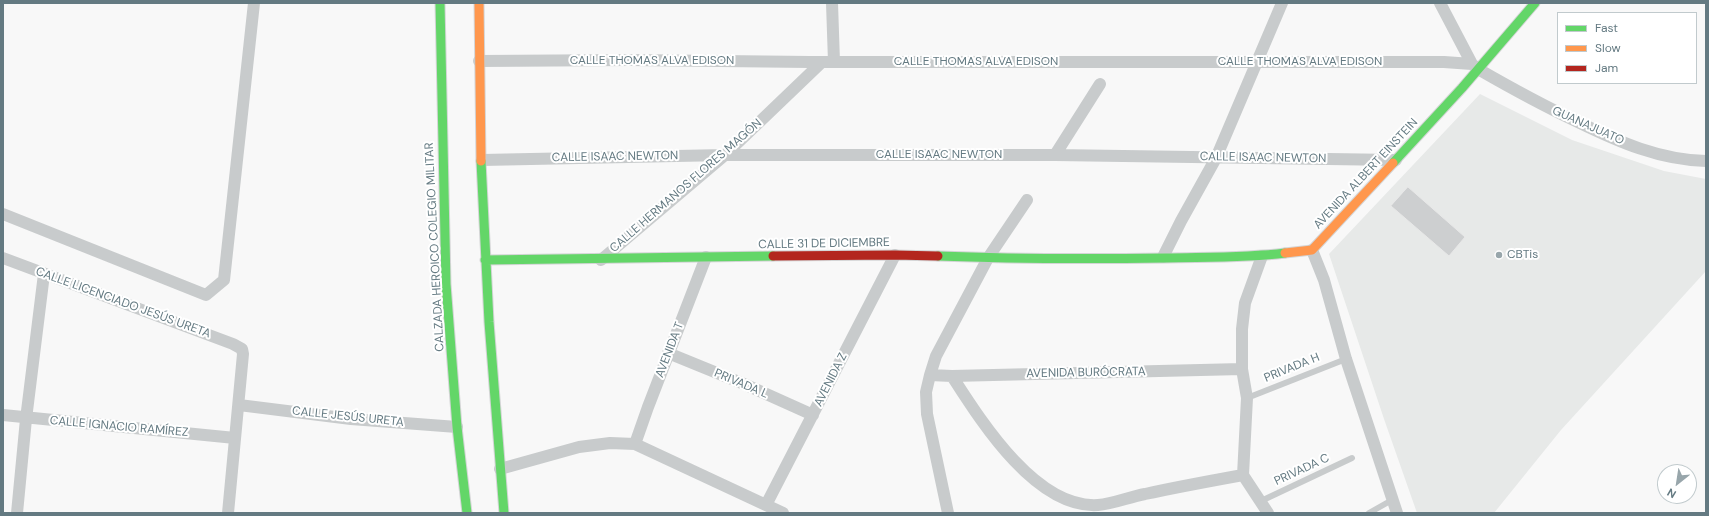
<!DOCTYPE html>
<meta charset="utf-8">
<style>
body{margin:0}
#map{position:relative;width:1709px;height:516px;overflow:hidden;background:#f8f8f8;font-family:"DM Sans",sans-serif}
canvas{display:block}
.frame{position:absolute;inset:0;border:4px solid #647a82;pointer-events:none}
.legend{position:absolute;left:1557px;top:12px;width:140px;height:72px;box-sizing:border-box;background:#fff;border:1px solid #c1cacd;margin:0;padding:5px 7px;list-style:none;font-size:12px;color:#647a82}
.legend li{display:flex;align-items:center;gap:8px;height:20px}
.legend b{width:20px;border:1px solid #c1cacd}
.north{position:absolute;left:1657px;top:464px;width:40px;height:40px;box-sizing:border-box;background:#fff;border:1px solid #c1cacd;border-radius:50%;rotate:210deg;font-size:11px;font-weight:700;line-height:16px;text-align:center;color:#647a82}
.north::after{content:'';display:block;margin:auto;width:14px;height:18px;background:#98a6ab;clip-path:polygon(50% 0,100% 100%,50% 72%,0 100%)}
</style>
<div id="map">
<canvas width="1709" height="516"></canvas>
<div class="frame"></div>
<ul class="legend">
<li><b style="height:5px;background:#63d668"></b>Fast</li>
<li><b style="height:5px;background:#ff974d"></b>Slow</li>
<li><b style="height:5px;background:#b3261e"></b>Jam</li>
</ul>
<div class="north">N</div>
</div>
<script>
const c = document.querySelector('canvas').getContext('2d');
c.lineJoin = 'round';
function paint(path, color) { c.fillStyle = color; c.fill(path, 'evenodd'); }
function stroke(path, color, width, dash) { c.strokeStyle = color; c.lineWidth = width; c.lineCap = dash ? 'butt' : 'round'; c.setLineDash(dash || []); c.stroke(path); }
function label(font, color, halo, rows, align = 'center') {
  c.font = font + ' "DM Sans",sans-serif'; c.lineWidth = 4; c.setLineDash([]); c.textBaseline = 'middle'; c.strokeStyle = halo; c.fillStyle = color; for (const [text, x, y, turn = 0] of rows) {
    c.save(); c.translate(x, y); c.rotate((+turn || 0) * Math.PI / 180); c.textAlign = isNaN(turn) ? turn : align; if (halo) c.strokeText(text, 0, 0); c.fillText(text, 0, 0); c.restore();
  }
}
paint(new Path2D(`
 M 1480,94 L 1572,140 L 1664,171 L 1706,179 L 1706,271 L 1561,430 L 1494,513 L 1417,513 L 1384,419 L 1329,254 Z`), '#e7e9e8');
const building = new Path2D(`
 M 1408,187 L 1465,237 L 1449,256 L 1391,206 Z`);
paint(building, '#cdcfd0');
stroke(building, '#e8e8e8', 1);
const fast = new Path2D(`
 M 440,3 L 446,284 L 457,427 L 467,513
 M 481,161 L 489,322 L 504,513
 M 1393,163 L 1462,88 L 1535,3
 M 938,256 C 1014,259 1090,259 1166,258 C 1206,257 1246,258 1285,253
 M 485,260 L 773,256`);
const slow = new Path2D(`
 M 479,3 L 481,161
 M 1285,253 L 1312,250 L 1393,163`);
const jam = new Path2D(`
 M 773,256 L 895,255 L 938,256`);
stroke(fast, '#d4d5d6', 11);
stroke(slow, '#d4d5d6', 11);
stroke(jam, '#d4d5d6', 11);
stroke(new Path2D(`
 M 1247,398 L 1346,359
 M 1261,501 L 1352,458
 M 1369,513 L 1392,500`), '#c8cbcc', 6);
stroke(new Path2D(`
 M 832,3 L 834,62
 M 1440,3 L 1472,64 L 1478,69 C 1511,88 1544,106 1578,122 C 1619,142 1660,160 1706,161
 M 479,61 L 630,60 L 810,62 L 1444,62 L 1472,64
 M 1055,155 L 1100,84
 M 482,160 L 725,155 L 1055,155 L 1396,160
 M 3,214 L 206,295 L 224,280 L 254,3
 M 1312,250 L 1324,280 L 1346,359 L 1397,513
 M 1262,256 L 1245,303 L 1242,329 L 1242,369 L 1247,398 L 1243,475 L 1268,513
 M 1163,257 L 1181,221 L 1216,158 L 1282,3
 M 3,258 L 233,344 L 242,349 L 243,354 L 228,513
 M 601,260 L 725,155 L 822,62
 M 668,353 L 744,384 L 813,415
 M 930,375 L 952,376 L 1242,369
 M 952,376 C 981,421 1036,509 1098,505 C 1113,504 1129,497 1145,494 C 1177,487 1210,481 1243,475
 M 239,405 L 351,419 L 457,427
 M 3,415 L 235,438
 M 635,444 L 648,407 L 706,257
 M 500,469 L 579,447 L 610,443 L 635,444 L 783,513
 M 766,505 L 895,255
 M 17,513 L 26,419 L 44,274
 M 948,513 L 927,414 L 926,392 L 930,375 L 936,356 L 988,258 L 1027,200`), '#c8cbcc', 12);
stroke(fast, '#63d668', 9);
stroke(slow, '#ff974d', 9);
stroke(jam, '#b3261e', 9);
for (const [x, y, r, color] of [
 [1499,255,4,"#98a6ab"]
]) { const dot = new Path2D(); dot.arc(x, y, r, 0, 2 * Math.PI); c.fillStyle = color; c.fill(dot); stroke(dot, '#fff', 1.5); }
label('12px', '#647a82', '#fff', [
 ["CALLE THOMAS ALVA EDISON",652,61],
 ["CALLE THOMAS ALVA EDISON",976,62],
 ["CALLE THOMAS ALVA EDISON",1300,62],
 ["GUANAJUATO",1588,126,24],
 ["CALLE ISAAC NEWTON",939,155],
 ["CALLE ISAAC NEWTON",615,157,-1],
 ["CALLE ISAAC NEWTON",1263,158,1],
 ["AVENIDA ALBERT EINSTEIN",1366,174,-47],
 ["CALLE HERMANOS FLORES MAGÓN",686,186,-41],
 ["CALLE 31 DE DICIEMBRE",824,244,-1],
 ["CALZADA HEROICO COLEGIO MILITAR",435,247,-93],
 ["CALLE LICENCIADO JESÚS URETA",123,303,20],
 ["AVENIDA T",670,350,-69],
 ["PRIVADA H",1292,368,-22],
 ["AVENIDA BURÓCRATA",1086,373,-1],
 ["AVENIDA Z",831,380,-63],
 ["PRIVADA L",741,384,23],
 ["CALLE JESÚS URETA",348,417,6],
 ["CALLE IGNACIO RAMÍREZ",119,427,5],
 ["PRIVADA C",1302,470,-25]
]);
label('12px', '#647a82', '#fff', [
 ["CBTis",1507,255]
], 'left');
</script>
